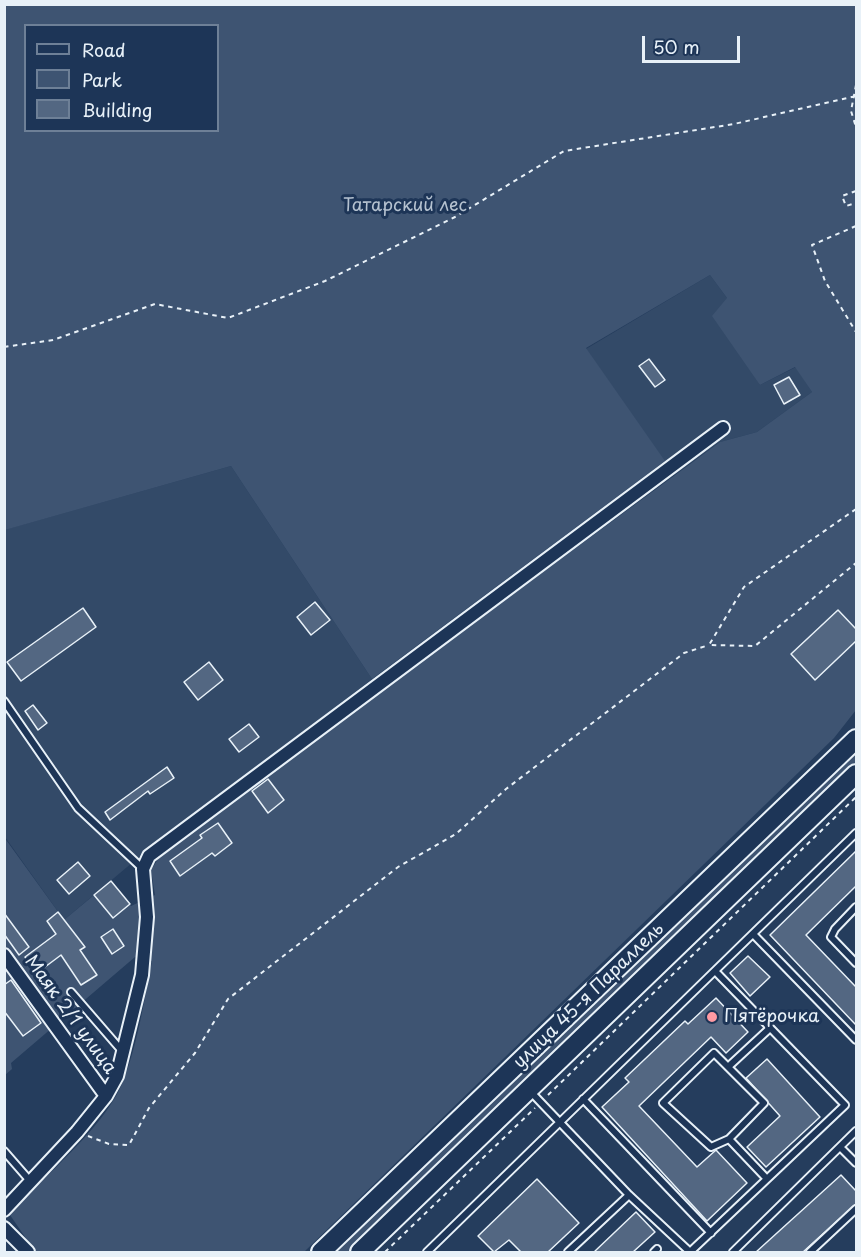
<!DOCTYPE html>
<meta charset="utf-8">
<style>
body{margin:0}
#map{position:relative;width:861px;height:1257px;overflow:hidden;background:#253d5d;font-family:"Playpen Sans",sans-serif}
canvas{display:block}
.frame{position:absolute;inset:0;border:6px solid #e8f1f8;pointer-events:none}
.legend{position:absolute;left:24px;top:24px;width:195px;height:108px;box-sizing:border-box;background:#1d3557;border:2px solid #6e8097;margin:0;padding:8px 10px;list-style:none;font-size:18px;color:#e8f1f8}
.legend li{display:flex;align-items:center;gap:12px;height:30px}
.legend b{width:30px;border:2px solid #6e8097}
.scale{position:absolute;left:642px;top:36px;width:98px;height:27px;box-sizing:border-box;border:3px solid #e8f1f8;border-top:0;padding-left:8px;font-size:18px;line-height:21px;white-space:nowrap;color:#e8f1f8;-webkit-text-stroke:4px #1d3557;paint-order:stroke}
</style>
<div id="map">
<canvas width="861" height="1257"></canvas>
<div class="frame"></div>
<ul class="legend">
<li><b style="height:8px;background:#1d3557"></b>Road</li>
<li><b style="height:16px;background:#3e5472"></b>Park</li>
<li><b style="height:16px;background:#536782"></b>Building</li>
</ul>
<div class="scale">50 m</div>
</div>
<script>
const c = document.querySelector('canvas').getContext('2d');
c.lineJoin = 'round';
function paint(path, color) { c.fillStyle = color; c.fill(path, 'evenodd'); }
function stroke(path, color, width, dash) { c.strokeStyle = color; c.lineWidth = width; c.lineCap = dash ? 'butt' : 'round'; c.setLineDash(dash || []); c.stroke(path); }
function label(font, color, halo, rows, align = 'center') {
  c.font = font + ' "Playpen Sans",sans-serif'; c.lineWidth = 6; c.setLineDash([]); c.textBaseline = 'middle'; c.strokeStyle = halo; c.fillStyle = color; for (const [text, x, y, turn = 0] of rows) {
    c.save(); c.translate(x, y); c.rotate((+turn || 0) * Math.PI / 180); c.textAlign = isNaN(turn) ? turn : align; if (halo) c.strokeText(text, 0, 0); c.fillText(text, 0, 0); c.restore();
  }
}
paint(new Path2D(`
 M 710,275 L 727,298 L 760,385 L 796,367 L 812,392 L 757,432 L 720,442 L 674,475 L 586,349 Z
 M 231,466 L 372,679 L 139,857 L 64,920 L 5,837 L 4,530 Z`), '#334a68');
paint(new Path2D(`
 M 5,5 L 856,5 L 856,710 L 834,738 L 304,1252 L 37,1252 L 34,1250 L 10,1215 C 43,1176 101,1131 121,1086 C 137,1049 144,1001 152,961 L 135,957 L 11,1063 L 12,1069 L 5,1075 L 4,837 L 64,920 L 111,881 L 131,906 L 155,895 L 151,870 L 158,859 L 195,828 L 720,442 L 757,432 L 812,392 L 795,367 L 760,385 L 712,316 L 727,298 L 710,275 L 586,348 L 665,461 L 372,679 L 231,466 L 5,530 ZM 26,26 L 218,26 L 218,130 L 26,130 Z
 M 856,746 L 856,763 L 348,1252 L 332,1252 Z`), '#3e5472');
const building = new Path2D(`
 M 649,359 L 665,380 L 655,387 L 639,366 Z
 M 789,377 L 800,395 L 784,404 L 774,385 Z
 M 315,602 L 330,620 L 311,635 L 297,617 Z
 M 83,608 L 96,627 L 21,681 L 7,662 Z
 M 838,610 L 856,629 L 856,641 L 815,680 L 791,654 Z
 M 209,662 L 223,680 L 198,700 L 184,682 Z
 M 33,705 L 47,723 L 38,730 L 25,711 Z
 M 249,724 L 259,737 L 239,752 L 229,739 Z
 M 167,767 L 174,778 L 150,794 L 148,791 L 110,820 L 105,812 Z
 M 268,779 L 284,800 L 268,813 L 252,791 Z
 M 218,823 L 232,843 L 215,856 L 212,853 L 180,876 L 170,861 L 202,838 L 200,835 Z
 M 856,851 L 856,886 L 806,935 L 856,987 L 856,1025 L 770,935 Z
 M 78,862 L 90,876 L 69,894 L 57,880 Z
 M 111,881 L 130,904 L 113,918 L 94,895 Z
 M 58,912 L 85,947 L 80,950 L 97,975 L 81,985 L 61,955 L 37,973 L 25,957 L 56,934 L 47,921 Z
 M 4,913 L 29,947 L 19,955 L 4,934 Z
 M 113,929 L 124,946 L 112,954 L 101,937 Z
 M 748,956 L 770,977 L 750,996 L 730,973 Z
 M 11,980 L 41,1023 L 23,1036 L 4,1011 L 4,985 Z
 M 716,998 L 748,1032 L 726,1053 L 711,1037 L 639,1106 L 697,1167 L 716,1150 L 747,1183 L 707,1221 L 602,1107 L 629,1082 L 625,1078 L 685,1021 L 688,1024 Z
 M 767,1059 L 820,1117 L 766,1167 L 747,1147 L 780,1116 L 746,1078 Z
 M 841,1175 L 856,1191 L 856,1204 L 803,1252 L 756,1252 Z
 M 537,1179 L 579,1223 L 548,1252 L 521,1252 L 509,1240 L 494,1252 L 478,1236 Z
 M 636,1212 L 655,1232 L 633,1252 L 594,1252 Z`);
paint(building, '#536782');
stroke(building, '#e8f1f8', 1.5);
const service = new Path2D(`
 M 4,701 L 78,808 L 143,869
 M 856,907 L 835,929 L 831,937 L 856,963
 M 753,934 L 856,1040
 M 71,992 L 122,1051
 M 728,1067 L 770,1028
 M 529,1090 L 629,1195 L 690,1252
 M 583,1099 L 711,1233
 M 729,1139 L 711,1147 L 663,1103 L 714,1053 L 764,1103 L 729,1139 L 767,1179
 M 840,1147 L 856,1163
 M 4,1151 L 31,1182
 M 427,1252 L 856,833
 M 568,1252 L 629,1195
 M 654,1252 L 657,1249
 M 690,1252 L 845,1105 L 715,971
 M 733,1252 L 856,1131
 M 810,1252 L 856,1209`);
const minor = new Path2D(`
 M 4,955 L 106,1096
 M 4,1210 L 77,1132 L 106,1096 L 117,1076 L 142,975 L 147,917 L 143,869 L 149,856 L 723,428
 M 4,1228 L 28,1252`);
const secondary = new Path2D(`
 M 321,1252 L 856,739
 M 360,1252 L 856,774`);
stroke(service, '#e8f1f8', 10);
stroke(minor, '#e8f1f8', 16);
stroke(secondary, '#e8f1f8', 22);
stroke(new Path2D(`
 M 856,85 L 851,111 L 856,127
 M 856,191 L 842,196 L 846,206 L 856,203
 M 856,226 L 812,245 L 825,281 L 856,332
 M 4,347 L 53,340 L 155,304 L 228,318 L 325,281 L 455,217 L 564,151 L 734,124 L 856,96
 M 856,509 L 744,587 L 709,645 L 755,646 L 856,563
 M 548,1095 L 856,797
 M 88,1136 L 109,1144 L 129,1145 L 149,1108 L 195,1053 L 228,999 L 398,867 L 456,834 L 506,789 L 684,653 L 709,645
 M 385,1252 L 535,1108`), '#e8f1f8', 2, [4.5, 4.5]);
stroke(service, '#1d3557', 6);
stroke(minor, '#1d3557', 12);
stroke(secondary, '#1d3557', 18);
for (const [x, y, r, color] of [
 [712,1017,6,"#ff9aa2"]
]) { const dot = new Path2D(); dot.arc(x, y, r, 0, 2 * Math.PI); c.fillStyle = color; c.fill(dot); stroke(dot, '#1d3557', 2); }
label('18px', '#b5c2d0', '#1d3557', [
 ["Татарский лес",405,206]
]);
label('18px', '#e8f1f8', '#1d3557', [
 ["улица 45-я Параллель",589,996,-44],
 ["Маяк 2/1 улица",70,1015,54]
]);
label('18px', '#e8f1f8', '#1d3557', [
 ["Пятёрочка",724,1017]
], 'left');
</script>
